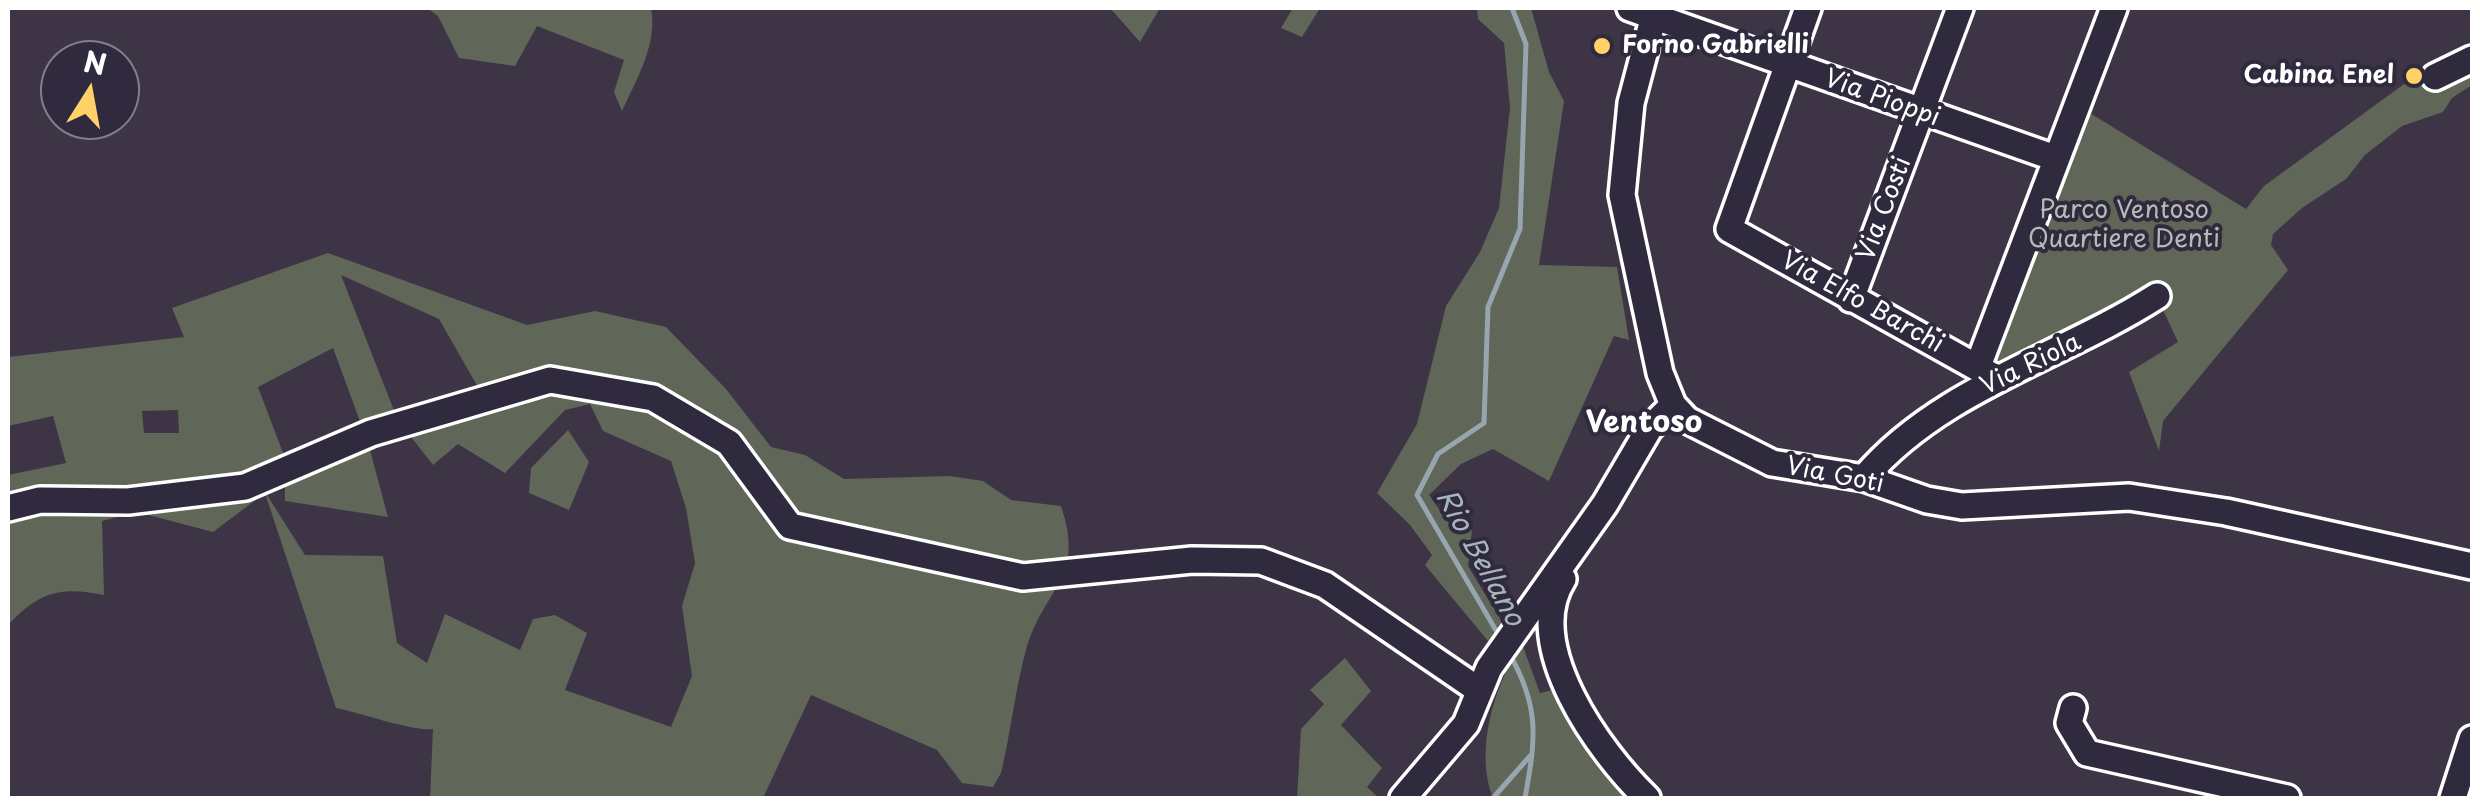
<!DOCTYPE html>
<style>
body{margin:0}
#map{position:relative;width:2480px;height:806px;overflow:hidden;background:#3d3446;font-family:"Playpen Sans",sans-serif}
canvas{display:block}
.frame{position:absolute;inset:0;border:10px solid #fff;pointer-events:none}
.north{position:absolute;left:40px;top:40px;width:100px;height:100px;box-sizing:border-box;background:#2f2a3d;border:2px solid #827f8b;border-radius:50%;rotate:11deg;font-size:28px;font-weight:700;line-height:40px;text-align:center;color:#fff}
.north::after{content:'';display:block;margin:auto;width:35px;height:45px;background:#ffd166;clip-path:polygon(50% 0,100% 100%,50% 72%,0 100%)}
</style>
<div id="map">
<canvas width="2480" height="806"></canvas>
<div class="frame"></div>
<div class="north">N</div>
</div>
<script>
const c = document.querySelector('canvas').getContext('2d');
c.lineJoin = 'round';
function paint(path, color) { c.fillStyle = color; c.fill(path, 'evenodd'); }
function stroke(path, color, width, dash) { c.strokeStyle = color; c.lineWidth = width; c.lineCap = dash ? 'butt' : 'round'; c.setLineDash(dash || []); c.stroke(path); }
function label(font, color, halo, rows, align = 'center') {
  c.font = font + ' "Playpen Sans",sans-serif'; c.lineWidth = 8; c.setLineDash([]); c.textBaseline = 'middle'; c.strokeStyle = halo; c.fillStyle = color; for (const [text, x, y, turn = 0] of rows) {
    c.save(); c.translate(x, y); c.rotate((+turn || 0) * Math.PI / 180); c.textAlign = isNaN(turn) ? turn : align; if (halo) c.strokeText(text, 0, 0); c.fillText(text, 0, 0); c.restore();
  }
}
paint(new Path2D(`
 M 427,8 L 651,8 C 658,43 637,79 622,111 L 614,92 L 624,60 L 537,26 L 515,66 L 459,58 L 438,16 Z
 M 1110,8 L 1160,8 L 1140,42 Z
 M 1293,8 L 1320,8 L 1302,37 L 1281,28 Z
 M 1477,8 L 1531,8 L 1549,72 L 1564,101 L 1539,265 L 1617,267 L 1629,340 L 1614,336 L 1549,481 L 1493,449 L 1461,464 L 1429,495 L 1448,522 L 1472,530 L 1468,566 L 1506,629 L 1493,647 L 1425,565 L 1432,555 L 1410,525 L 1377,493 L 1417,424 L 1446,306 L 1480,252 L 1499,208 L 1510,108 L 1504,43 L 1478,19 Z
 M 2472,47 L 2472,85 L 2452,98 L 2443,112 L 2402,126 L 2365,155 L 2346,179 L 2302,208 L 2273,234 L 2271,245 L 2288,270 L 2163,421 L 2159,451 L 2129,372 L 2178,342 L 2157,297 L 2008,371 L 1995,359 L 2085,110 L 2246,209 L 2264,186 L 2422,71 Z
 M 328,253 L 527,325 L 595,311 L 666,327 L 726,389 L 771,447 L 805,455 L 844,479 L 950,476 L 983,481 L 1011,500 L 1061,506 C 1086,579 1044,587 1026,650 C 1015,690 1011,732 1001,773 L 993,787 L 962,783 L 937,750 L 811,695 L 763,798 L 430,798 L 433,729 C 415,732 361,713 336,708 L 265,493 L 213,532 L 137,512 L 102,521 L 104,595 C 60,586 39,592 8,625 L 8,475 L 66,463 L 53,416 L 8,426 L 8,357 L 184,337 L 172,308 ZM 341,275 L 439,319 L 479,389 L 408,433 L 433,465 L 458,444 L 505,473 L 565,410 L 590,404 L 603,431 L 671,461 L 686,508 L 695,563 L 682,606 L 692,676 L 671,727 L 565,690 L 587,633 L 555,615 L 533,619 L 520,650 L 445,614 L 427,663 L 397,643 L 383,556 L 305,555 L 265,492 L 236,483 L 285,458 L 258,387 L 333,348 L 361,424 L 395,413 ZM 178,410 L 179,433 L 144,433 L 142,411 Z
 M 568,430 L 589,462 L 569,510 L 529,493 L 531,468 Z
 M 370,450 L 388,517 L 285,501 L 285,482 Z
 M 1522,644 L 1540,693 L 1557,689 L 1636,798 L 1493,798 C 1474,752 1494,684 1522,644 Z
 M 1345,658 L 1371,691 L 1341,725 L 1382,768 L 1367,787 L 1379,798 L 1297,798 L 1301,729 L 1324,704 L 1310,690 Z`), '#606658');
stroke(new Path2D(`
 M 1501,639 L 1417,495 L 1438,454 L 1484,423 L 1488,307 L 1520,229 L 1526,44 L 1512,8
 M 1509,653 C 1540,707 1536,738 1525,798
 M 1493,798 L 1530,756`), '#96a5af', 5);
const minor = new Path2D(`
 M 1630,8 L 2055,158
 M 1656,8 L 1631,103 L 1622,195 L 1660,373 L 1673,405 L 1687,420 L 1772,463 L 1864,478 L 1927,500 L 1962,506 L 2129,497 L 2226,512 L 2472,566
 M 1808,8 L 1729,229 L 1994,377
 M 2435,77 L 2472,59
 M 1851,299 L 1960,8
 M 1978,366 L 2114,8
 M 1864,478 C 1939,389 2062,357 2157,296
 M 8,508 L 40,500 L 128,501 L 245,487 L 371,433 L 550,380 L 653,398 L 729,443 L 790,526 L 1023,577 L 1192,560 L 1261,561 L 1325,585 L 1477,689
 M 1563,579 C 1521,645 1600,753 1647,798
 M 2073,708 L 2069,723 L 2087,753 L 2287,798
 M 1403,798 L 1466,724 L 1489,668 L 1605,504 L 1649,429 L 1673,405
 M 2453,798 L 2472,739`);
stroke(minor, '#fff', 32);
stroke(minor, '#2f2a3d', 25);
for (const [x, y, r, color] of [
 [1602,46,10,"#ffd166"],
 [2414,76,10,"#ffd166"]
]) { const dot = new Path2D(); dot.arc(x, y, r, 0, 2 * Math.PI); c.fillStyle = color; c.fill(dot); stroke(dot, '#2f2a3d', 4); }
label('bold 25px', '#fff', '#2f2a3d', [
 ["Forno Gabrielli",1622,46],
 ["Cabina Enel",2394,76,"right"]
], 'left');
label('25px', '#fff', '#2f2a3d', [
 ["Via Pioppi",1882,99,20],
 ["Via Costi",1885,209,-69],
 ["Via Elfo Barchi",1862,303,29],
 ["Via Riola",2031,365,-26],
 ["Via Goti",1835,476,11]
]);
label('25px', '#b7bab4', '#2f2a3d', [
 ["Parco Ventoso",2124,211],
 ["Quartiere Denti",2124,240]
]);
label('italic 28px', '#a8b4bc', '#2f2a3d', [
 ["Rio Bellano",1479,558,61]
]);
label('bold 30px', '#fff', '#2f2a3d', [
 ["Ventoso",1644,424]
]);
</script>
